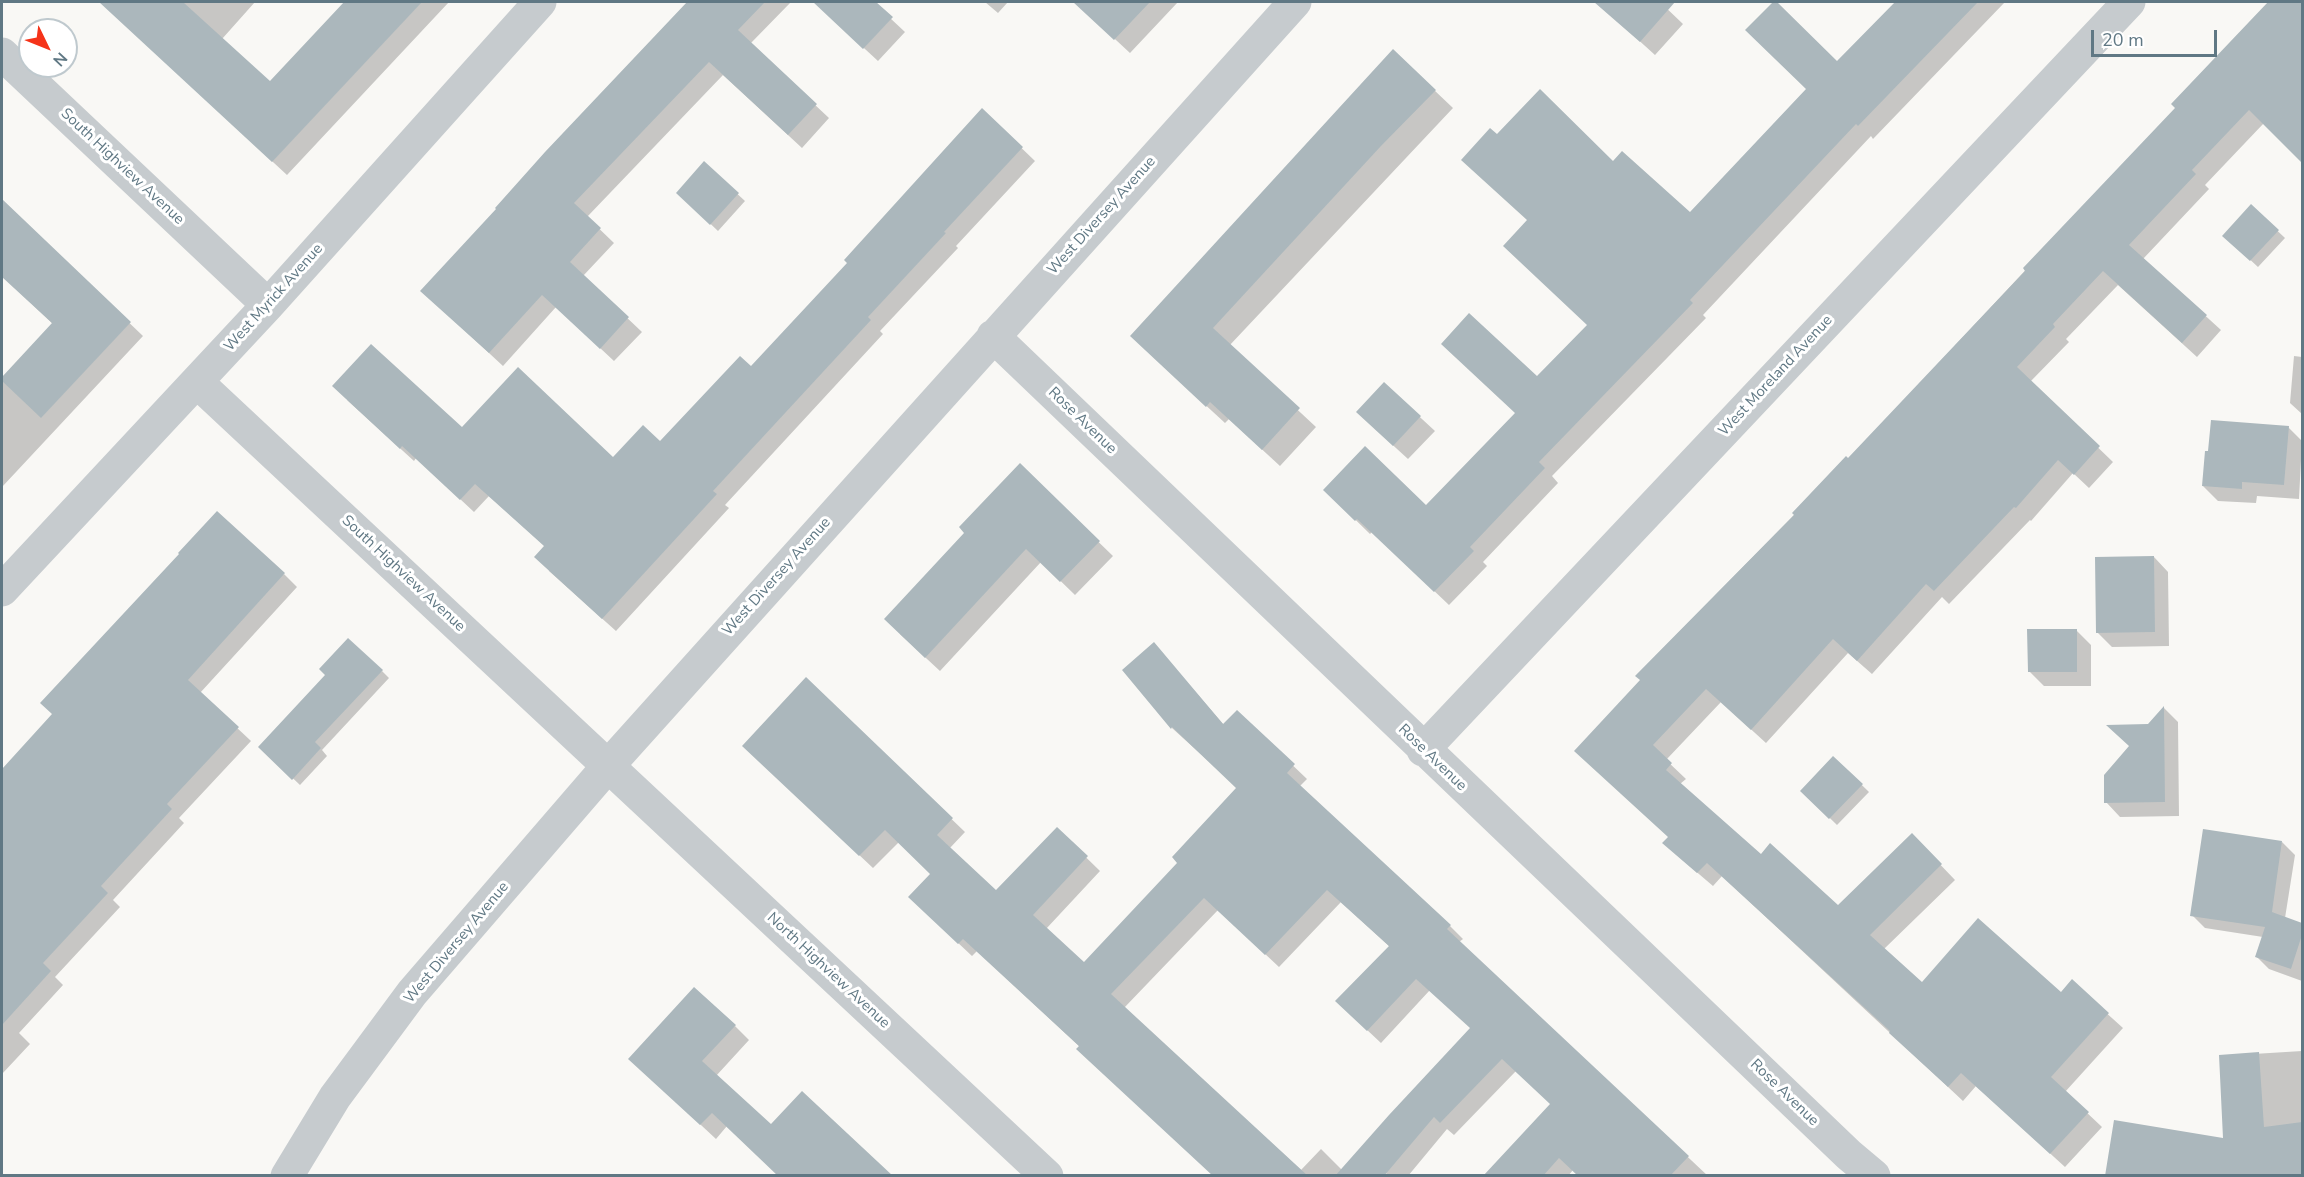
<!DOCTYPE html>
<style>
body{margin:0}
#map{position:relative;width:2304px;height:1177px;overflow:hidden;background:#f9f8f5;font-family:"Nunito Sans",sans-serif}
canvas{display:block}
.frame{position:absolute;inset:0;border:3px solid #607884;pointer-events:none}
.north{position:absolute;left:18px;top:18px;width:60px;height:60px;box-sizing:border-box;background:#fff;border:2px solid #bfc9ce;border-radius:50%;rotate:133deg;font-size:16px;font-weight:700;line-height:24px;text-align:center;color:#607884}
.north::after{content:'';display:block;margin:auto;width:21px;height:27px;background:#f53319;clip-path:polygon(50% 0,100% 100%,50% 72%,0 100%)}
.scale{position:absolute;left:2091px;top:30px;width:126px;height:27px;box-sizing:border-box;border:3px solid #607884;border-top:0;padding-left:8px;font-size:18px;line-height:21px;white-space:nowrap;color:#607884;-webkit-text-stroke:4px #fff;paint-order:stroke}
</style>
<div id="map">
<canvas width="2304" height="1177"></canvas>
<div class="frame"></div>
<div class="north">N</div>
<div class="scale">20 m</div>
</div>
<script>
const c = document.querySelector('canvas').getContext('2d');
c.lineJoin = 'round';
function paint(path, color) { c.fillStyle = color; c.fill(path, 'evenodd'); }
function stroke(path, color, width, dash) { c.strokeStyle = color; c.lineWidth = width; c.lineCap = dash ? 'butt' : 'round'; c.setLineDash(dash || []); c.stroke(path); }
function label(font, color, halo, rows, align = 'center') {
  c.font = font + ' "Nunito Sans",sans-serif'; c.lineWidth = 6; c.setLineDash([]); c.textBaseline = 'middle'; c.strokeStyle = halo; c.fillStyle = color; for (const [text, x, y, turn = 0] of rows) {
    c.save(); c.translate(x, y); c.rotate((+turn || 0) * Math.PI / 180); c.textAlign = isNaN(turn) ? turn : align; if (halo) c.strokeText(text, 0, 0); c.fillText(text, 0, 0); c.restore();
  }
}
paint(new Path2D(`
 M 100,2 L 255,2 L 222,39 L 270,83 L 324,33 L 354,2 L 449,2 L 287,175 Z
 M 689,2 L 791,2 L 750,44 L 829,118 L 802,148 L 723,75 L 587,217 L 614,243 L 583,276 L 642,332 L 614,361 L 556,307 L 503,366 L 436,304 L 498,210 L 546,153 Z
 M 814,2 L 873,2 L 905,32 L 878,61 Z
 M 985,2 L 1008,2 L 998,13 Z
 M 1075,2 L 1178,2 L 1130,53 Z
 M 1606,2 L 1660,2 L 1683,24 L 1655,55 L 1602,7 Z
 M 1775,2 L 1837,63 L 1897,2 L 2005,2 L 1873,139 L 1871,136 L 1703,315 L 1706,318 L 1552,476 L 1558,483 L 1483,562 L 1487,566 L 1449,605 L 1372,532 L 1370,534 L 1325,490 L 1426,508 L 1516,413 L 1538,378 L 1588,326 L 1529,220 L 1497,136 L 1614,163 L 1690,214 L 1808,89 L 1747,30 Z
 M 2270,2 L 2302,2 L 2302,82 L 2295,90 L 2302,98 L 2302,161 L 2264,123 L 2205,185 L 2209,189 L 2143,259 L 2221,330 L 2197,357 L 2118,285 L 2066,339 L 2069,342 L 2030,382 L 2113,462 L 2089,488 L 2073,473 L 2031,521 L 2030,520 L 1949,604 L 1942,597 L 1872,674 L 1848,653 L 1766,743 L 1721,702 L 1666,760 L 1686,779 L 1680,784 L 1761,856 L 1838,908 L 1912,835 L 1955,880 L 1884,949 L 1922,984 L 2061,994 L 2072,982 L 2123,1028 L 2065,1092 L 2102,1127 L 2065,1167 L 1976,1086 L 1963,1101 L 1722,876 L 1713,886 L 1679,857 L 1669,837 L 1591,765 L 1642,680 L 1637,675 L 1848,460 L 2177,108 L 2173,104 Z
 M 1393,51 L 1453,108 L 1229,346 L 1316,427 L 1280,466 L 1229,419 L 1225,423 L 1149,353 Z
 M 982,110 L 1035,161 L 956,246 L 958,248 L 880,331 L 883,334 L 725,505 L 729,508 L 616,631 L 549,571 L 546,547 L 489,496 L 474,512 L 416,458 L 414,461 L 347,400 L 462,430 L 613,459 L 660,443 L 751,368 L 849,263 Z
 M 704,163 L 745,201 L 718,231 L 678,193 Z
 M 2,201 L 143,336 L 2,487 L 2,379 L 53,324 L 2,276 Z
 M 2251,206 L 2285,238 L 2258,267 L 2231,242 Z
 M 2294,356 L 2302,357 L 2302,414 L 2290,403 Z
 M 1384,384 L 1435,431 L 1408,459 L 1373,427 Z
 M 2288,427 L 2302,441 L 2299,499 L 2257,496 L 2256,503 L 2218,501 L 2203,486 Z
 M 1020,466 L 1113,556 L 1075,595 L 1041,562 L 940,671 L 900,634 L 966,533 Z
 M 2154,557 L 2168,572 L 2169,646 L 2112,647 L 2097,632 Z
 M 284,574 L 297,587 L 200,693 L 251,741 L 179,818 L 184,823 L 113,900 L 120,907 L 55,977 L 63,985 L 19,1033 L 30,1044 L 2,1074 L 2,771 L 53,714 Z
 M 2076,630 L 2091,645 L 2091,686 L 2044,686 L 2029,671 Z
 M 1154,644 L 1224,725 L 1237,712 L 1307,779 L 1299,787 L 1450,926 L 1463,939 L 1459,942 L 1708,1176 L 1579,1176 L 1573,1170 L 1568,1176 L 1492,1176 L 1552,1104 L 1516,1071 L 1454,1135 L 1447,1129 L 1408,1176 L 1389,1176 L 1374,1162 L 1472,1029 L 1430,990 L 1381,1043 L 1350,1014 L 1390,947 L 1341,902 L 1279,967 L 1218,910 L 1124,1008 L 1301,1170 L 1321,1149 L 1348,1176 L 1236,1176 L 1080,1047 L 977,951 L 972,956 L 923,910 L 932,874 L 899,842 L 873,868 L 757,759 L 806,679 L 965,832 L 949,849 L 996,892 L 1057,829 L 1100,871 L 1046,929 L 1084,964 L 1179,863 L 1238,788 L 1172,728 L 1124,670 Z
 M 382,671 L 389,678 L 322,750 L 327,756 L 300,785 L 260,747 Z
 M 2164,708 L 2178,722 L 2179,816 L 2120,817 L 2106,802 L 2149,725 Z
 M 1834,758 L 1869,792 L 1837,825 L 1802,791 Z
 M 2282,842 L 2295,855 L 2285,918 L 2302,924 L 2302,981 L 2269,969 L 2256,956 L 2263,937 L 2205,928 L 2192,915 Z
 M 735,1026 L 749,1040 L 716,1076 L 771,1126 L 727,1126 L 716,1139 L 645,1073 Z
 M 2302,1051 L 2302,1176 L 2238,1176 L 2221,1056 Z`), '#0003');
paint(new Path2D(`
 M 99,2 L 183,2 L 270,81 L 344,2 L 422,2 L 272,162 Z
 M 687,2 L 765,2 L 738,30 L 817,104 L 788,135 L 709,62 L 574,203 L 601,228 L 570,262 L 629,317 L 600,349 L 542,295 L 489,353 L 420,291 L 496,209 L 495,208 L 545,152 Z
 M 813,2 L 876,2 L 893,17 L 863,49 Z
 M 1073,2 L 1150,2 L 1114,40 Z
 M 1594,2 L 1675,2 L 1640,42 Z
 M 1773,2 L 1777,2 L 1837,61 L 1895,2 L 1978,2 L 1858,126 L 1856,124 L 1690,300 L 1693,303 L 1539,462 L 1545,468 L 1470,547 L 1474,551 L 1434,592 L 1357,519 L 1355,521 L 1323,490 L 1365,446 L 1426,505 L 1515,413 L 1441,344 L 1469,313 L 1537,376 L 1587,325 L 1503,246 L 1527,220 L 1461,160 L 1490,128 L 1497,134 L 1540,89 L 1613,161 L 1622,151 L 1690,212 L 1806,89 L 1745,30 Z
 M 2268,2 L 2302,2 L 2302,163 L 2249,110 L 2192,170 L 2196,174 L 2129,245 L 2207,315 L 2182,343 L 2103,271 L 2053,324 L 2055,327 L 2017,367 L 2100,446 L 2074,475 L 2058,460 L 2016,508 L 2014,507 L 1934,591 L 1926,584 L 1857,661 L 1833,639 L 1751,730 L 1706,689 L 1653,745 L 1672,763 L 1666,770 L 1761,854 L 1770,843 L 1838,905 L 1912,833 L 1942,864 L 1870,935 L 1922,982 L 1978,918 L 2061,992 L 2072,979 L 2109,1013 L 2051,1077 L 2089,1112 L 2050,1154 L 1961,1073 L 1948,1087 L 1889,1033 L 1890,1031 L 1707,863 L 1697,873 L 1662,843 L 1668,837 L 1574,751 L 1640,680 L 1635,676 L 1794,515 L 1792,513 L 1846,456 L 1848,458 L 2025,271 L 2023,268 L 2175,108 L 2171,104 Z
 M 1393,49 L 1436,90 L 1381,146 L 1213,328 L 1300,408 L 1262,450 L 1210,402 L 1206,407 L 1130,336 Z
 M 982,108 L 1023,147 L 944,232 L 946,233 L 868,317 L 871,320 L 713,491 L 717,494 L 602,619 L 534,557 L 544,546 L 475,484 L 460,500 L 402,446 L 400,449 L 332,386 L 371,344 L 462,427 L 518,367 L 613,457 L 643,425 L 660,441 L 740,356 L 751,366 L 847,263 L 844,260 Z
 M 704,161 L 739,193 L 710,225 L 676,193 Z
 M 2,199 L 131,322 L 41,418 L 2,381 L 2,377 L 52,323 L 2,277 Z
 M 2251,204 L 2279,230 L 2250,261 L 2222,236 Z
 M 1384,382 L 1421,416 L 1393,446 L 1356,412 Z
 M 2211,420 L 2289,426 L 2284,485 L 2242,482 L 2242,489 L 2202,486 L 2205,451 L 2208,451 Z
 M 1020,463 L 1100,541 L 1060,582 L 1026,549 L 925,658 L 884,619 L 964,533 L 959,527 Z
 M 217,511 L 285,573 L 188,680 L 239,727 L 167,804 L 172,809 L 101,886 L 108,893 L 43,963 L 51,971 L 2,1025 L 2,769 L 52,714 L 40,703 L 179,554 L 178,553 Z
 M 2154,556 L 2155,632 L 2096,633 L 2095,557 Z
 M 2027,629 L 2077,629 L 2077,672 L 2028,672 Z
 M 348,638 L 383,670 L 315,742 L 321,748 L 292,780 L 258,747 L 325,675 L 319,669 Z
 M 1154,642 L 1223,724 L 1237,710 L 1295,764 L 1287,773 L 1451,925 L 1447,929 L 1689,1156 L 1670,1176 L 1578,1176 L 1559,1158 L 1543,1176 L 1483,1176 L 1550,1104 L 1502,1059 L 1440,1123 L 1434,1117 L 1384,1176 L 1335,1176 L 1389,1115 L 1470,1028 L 1416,979 L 1367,1031 L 1335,1001 L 1389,946 L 1327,890 L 1265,955 L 1204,898 L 1111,994 L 1308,1176 L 1213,1176 L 1076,1049 L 1079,1046 L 963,939 L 958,944 L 908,897 L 930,874 L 885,830 L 859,856 L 742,746 L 806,677 L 953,818 L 937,835 L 996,890 L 1057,827 L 1088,856 L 1033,915 L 1084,962 L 1177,863 L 1172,857 L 1236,788 L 1172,727 L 1171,729 L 1122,670 Z
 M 2164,706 L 2165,802 L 2104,803 L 2104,775 L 2129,746 L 2106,725 L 2148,724 Z
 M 1833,756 L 1863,784 L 1829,819 L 1800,791 Z
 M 2203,829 L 2282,841 L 2272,912 L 2302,923 L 2302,935 L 2291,969 L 2255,957 L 2265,927 L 2190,916 Z
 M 694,987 L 736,1025 L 702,1061 L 771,1124 L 802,1091 L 893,1176 L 778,1176 L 712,1113 L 700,1125 L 628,1059 Z
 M 2259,1052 L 2264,1127 L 2302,1122 L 2302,1176 L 2105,1176 L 2114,1120 L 2223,1138 L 2219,1055 Z`), '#abb7bc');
stroke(new Path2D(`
 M 2,54 L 268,305
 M 993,336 L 1849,1155 L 1874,1176
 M 197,382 L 1047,1176
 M 2,590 L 268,305 L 540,2
 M 1423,750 L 2129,2
 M 287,1176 L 335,1097 L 412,993 L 608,766 L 1295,2`), '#c6cbce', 33);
label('15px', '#607884', '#fff', [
 ["South Highview Avenue",122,167,43],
 ["West Diversey Avenue",1102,216,-48],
 ["West Myrick Avenue",274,298,-48],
 ["West Moreland Avenue",1776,376,-47],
 ["Rose Avenue",1082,421,44],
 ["South Highview Avenue",403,574,43],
 ["West Diversey Avenue",777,577,-48],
 ["Rose Avenue",1432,758,44],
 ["West Diversey Avenue",457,943,-50],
 ["North Highview Avenue",828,971,43],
 ["Rose Avenue",1784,1093,44]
]);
</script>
